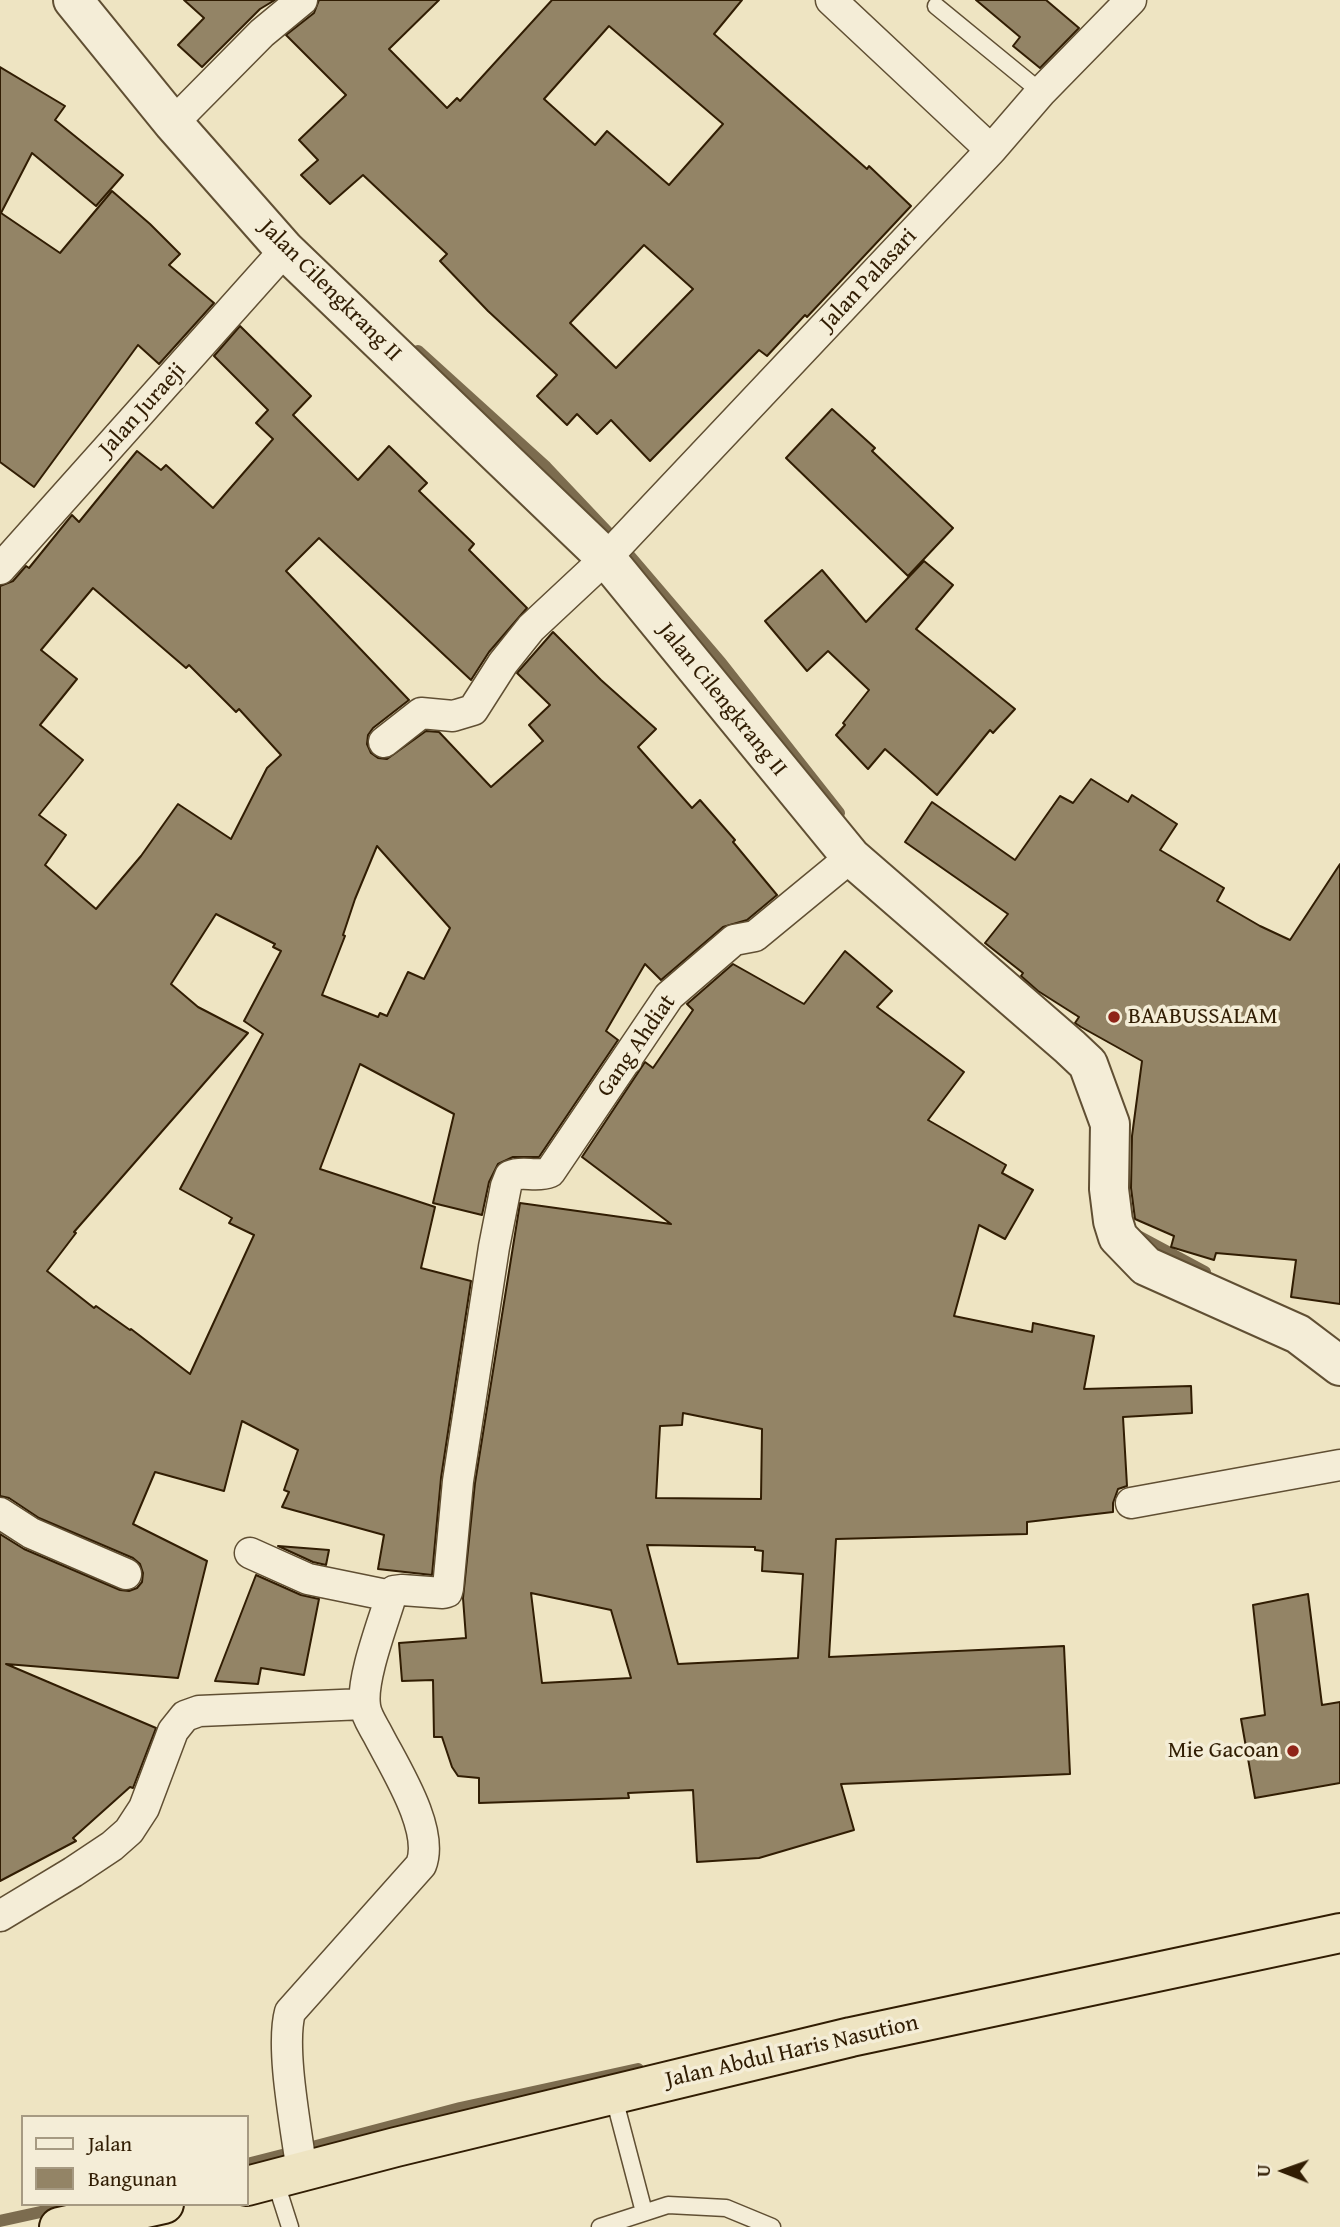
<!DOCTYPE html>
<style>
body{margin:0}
#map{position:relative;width:1340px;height:2227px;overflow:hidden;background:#eee4c2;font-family:"Gentium Book Plus",serif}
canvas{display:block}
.legend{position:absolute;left:21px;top:2115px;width:228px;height:91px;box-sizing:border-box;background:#f4edd7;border:2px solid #a69a82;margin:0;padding:9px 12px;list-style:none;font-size:21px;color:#311d03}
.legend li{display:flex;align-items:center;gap:14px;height:35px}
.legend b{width:35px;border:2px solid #a69a82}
.north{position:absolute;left:1249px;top:2136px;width:70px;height:70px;-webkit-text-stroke:5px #f4edd7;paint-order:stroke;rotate:271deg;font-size:19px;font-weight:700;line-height:28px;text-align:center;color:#311d03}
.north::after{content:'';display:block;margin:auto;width:24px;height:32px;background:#311d03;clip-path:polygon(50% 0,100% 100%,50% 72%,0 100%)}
</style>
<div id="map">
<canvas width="1340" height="2227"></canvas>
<ul class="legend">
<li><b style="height:9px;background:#f4edd7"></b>Jalan</li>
<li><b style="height:19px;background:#938466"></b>Bangunan</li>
</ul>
<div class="north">U</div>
</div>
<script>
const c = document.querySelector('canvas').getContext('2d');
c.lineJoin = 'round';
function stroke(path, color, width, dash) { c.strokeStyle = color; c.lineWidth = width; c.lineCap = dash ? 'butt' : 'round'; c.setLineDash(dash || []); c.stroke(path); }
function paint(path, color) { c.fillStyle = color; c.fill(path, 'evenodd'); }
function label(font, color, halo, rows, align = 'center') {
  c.font = font + ' "Gentium Book Plus",serif'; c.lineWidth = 7; c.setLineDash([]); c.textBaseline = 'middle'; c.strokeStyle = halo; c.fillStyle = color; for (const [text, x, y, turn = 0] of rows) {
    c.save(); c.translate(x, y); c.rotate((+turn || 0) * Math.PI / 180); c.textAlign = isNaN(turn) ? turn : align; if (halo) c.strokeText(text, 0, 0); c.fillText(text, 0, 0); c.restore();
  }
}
stroke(new Path2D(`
 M 418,351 L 546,467 L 617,542
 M 621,546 L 721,663 L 839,813
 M 1138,1236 L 1205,1272
 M 301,2150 L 460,2108 L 638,2069
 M 247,2164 L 298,2151
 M 0,2221 L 68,2206`), '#7c6c4f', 12);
const building = new Path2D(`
 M 184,0 L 275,0 L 260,9 L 202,67 L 178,45 L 204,18 Z
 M 319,0 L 439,0 L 389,49 L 447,108 L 457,98 L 460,101 L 552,0 L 742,0 L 714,34 L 867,169 L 869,166 L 911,206 L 807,317 L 805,315 L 767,356 L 759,350 L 650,461 L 611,420 L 597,434 L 577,414 L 567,425 L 537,396 L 557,375 L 488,311 L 440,261 L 447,254 L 363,175 L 330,204 L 301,175 L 318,160 L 299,140 L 346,95 L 286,35 L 314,13 ZM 609,26 L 723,124 L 669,185 L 607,131 L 595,145 L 544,99 ZM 644,245 L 693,289 L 616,368 L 570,323 Z
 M 976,0 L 1046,0 L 1079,28 L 1040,68 L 1013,46 L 1020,37 Z
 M 0,67 L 65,106 L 55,120 L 123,175 L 96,206 L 32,153 L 1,213 L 60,253 L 112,191 L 150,224 L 180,254 L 169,265 L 214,303 L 159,364 L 138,345 L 34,487 L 0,462 Z
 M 240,326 L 311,396 L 293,415 L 358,480 L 389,446 L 427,483 L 419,491 L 474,544 L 469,550 L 527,608 L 489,652 L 471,680 L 319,538 L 286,571 L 409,700 L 373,728 L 368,735 L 367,744 L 371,753 L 378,758 L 387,759 L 426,731 L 439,732 L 491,787 L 543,741 L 529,725 L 550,705 L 517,673 L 553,632 L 601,680 L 656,729 L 638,747 L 692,808 L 700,800 L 735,840 L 733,842 L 777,895 L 747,920 L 723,927 L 661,980 L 645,964 L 606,1031 L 618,1040 L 539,1157 L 513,1157 L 498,1164 L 489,1182 L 482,1215 L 433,1203 L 454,1114 L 360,1064 L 320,1169 L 435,1207 L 421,1268 L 471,1281 L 441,1478 L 432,1575 L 378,1569 L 384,1535 L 282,1507 L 289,1492 L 284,1490 L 298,1450 L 242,1421 L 224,1491 L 155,1472 L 133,1524 L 207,1561 L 178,1678 L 6,1664 L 156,1728 L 133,1788 L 130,1787 L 73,1838 L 76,1841 L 0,1881 L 0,1534 L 24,1549 L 120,1590 L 129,1591 L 137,1588 L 142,1582 L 143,1573 L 140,1564 L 133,1558 L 39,1518 L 9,1498 L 0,1496 L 0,586 L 13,581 L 26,566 L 29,568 L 72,515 L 79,522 L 137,451 L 161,470 L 166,465 L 213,508 L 273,439 L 256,423 L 268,410 L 214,356 ZM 93,588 L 186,668 L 189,665 L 236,712 L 239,709 L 281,755 L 267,768 L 231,839 L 178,804 L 141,856 L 96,909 L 45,865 L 66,835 L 39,815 L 83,760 L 40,725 L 77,679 L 41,650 ZM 377,846 L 450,928 L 424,979 L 408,972 L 387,1016 L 380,1013 L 378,1017 L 322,995 L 345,936 L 343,935 L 355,899 ZM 216,914 L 275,944 L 273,947 L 281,951 L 244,1021 L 263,1034 L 180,1189 L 232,1218 L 229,1223 L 254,1235 L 190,1374 L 131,1329 L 130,1330 L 96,1306 L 94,1308 L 47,1271 L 76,1233 L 74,1232 L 248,1033 L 198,1007 L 171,984 Z
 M 832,409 L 875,448 L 872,451 L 953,528 L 908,576 L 786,458 Z
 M 924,561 L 953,585 L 916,629 L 1015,709 L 993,733 L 990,730 L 937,795 L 885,749 L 868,769 L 836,735 L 845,725 L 843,723 L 869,690 L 828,651 L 807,671 L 765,621 L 822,570 L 866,622 Z
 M 1091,779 L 1128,802 L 1132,795 L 1177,824 L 1160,850 L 1224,888 L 1217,901 L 1260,926 L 1290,940 L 1340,864 L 1340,1304 L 1291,1297 L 1296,1260 L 1216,1253 L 1214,1260 L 1171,1247 L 1174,1236 L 1135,1219 L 1131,1188 L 1132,1136 L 1142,1061 L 1081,1027 L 1075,1023 L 1079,1017 L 1038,991 L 1021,976 L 1023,973 L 985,943 L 1008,914 L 905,842 L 932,802 L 1015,860 L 1060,796 L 1073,803 Z
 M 845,951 L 892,991 L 877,1007 L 964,1072 L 928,1120 L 1006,1165 L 1002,1173 L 1033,1190 L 1005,1239 L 979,1225 L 954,1316 L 1032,1332 L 1033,1323 L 1094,1336 L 1084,1389 L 1191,1386 L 1192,1413 L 1123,1417 L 1127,1486 L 1118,1489 L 1113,1503 L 1113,1512 L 1027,1522 L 1027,1534 L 836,1539 L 829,1657 L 1064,1646 L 1070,1774 L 841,1784 L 854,1830 L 759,1858 L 697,1862 L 693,1790 L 628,1793 L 629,1798 L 479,1803 L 479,1778 L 458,1776 L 452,1767 L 442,1737 L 434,1737 L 433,1680 L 402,1681 L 399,1643 L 466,1638 L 463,1598 L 475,1483 L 520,1203 L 671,1224 L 582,1157 L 645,1062 L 653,1068 L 693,1010 L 687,1004 L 733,964 L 804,1004 ZM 683,1413 L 762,1429 L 761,1499 L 656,1498 L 660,1426 L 682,1425 ZM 647,1545 L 755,1547 L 755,1550 L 763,1551 L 762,1571 L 803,1574 L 798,1658 L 678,1664 ZM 531,1593 L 611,1610 L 631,1678 L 542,1683 Z
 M 278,1546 L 329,1550 L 326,1565 L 313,1562 Z
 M 256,1575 L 301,1595 L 319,1599 L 304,1675 L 261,1668 L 258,1684 L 215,1681 Z
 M 1308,1594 L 1322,1705 L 1340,1702 L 1340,1783 L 1255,1798 L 1241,1719 L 1265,1715 L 1253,1605 Z`);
paint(building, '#938466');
stroke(building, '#311d03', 2);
const service = new Path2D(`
 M 936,6 L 1041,92
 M 613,2094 L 644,2212
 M 275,2180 L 290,2227
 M 600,2227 L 668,2205 L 726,2208 L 772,2227`);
const minor = new Path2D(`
 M 831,0 L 991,150
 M 173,123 L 262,33 L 302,0
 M 0,569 L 285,250
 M 384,742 L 421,713 L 453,716 L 473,710 L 503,663 L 531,628 L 606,558 L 991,150 L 1041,92 L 1131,0
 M 1131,1503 L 1340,1465
 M 0,1513 L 31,1533 L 126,1574
 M 250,1553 L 308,1579 L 391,1596
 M 0,1916 L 73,1872 L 112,1846 L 129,1831 L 144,1808 L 173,1731 L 185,1716 L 199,1711 L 364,1704
 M 302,2173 C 297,2132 280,2049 290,2012 L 421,1865 C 435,1830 395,1768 378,1735 C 374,1727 366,1716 365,1706 C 361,1679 383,1623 391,1596 L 394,1591 L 402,1590 L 443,1593 L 447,1592 L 448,1588 L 458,1481 L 494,1247 L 506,1186 L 510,1176 C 524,1170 535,1178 550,1172 L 669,996 L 734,940 L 755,936 L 851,857`);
const tertiary = new Path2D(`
 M 73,0 L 173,123 L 285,250 L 606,558 L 851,857 L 1070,1047 L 1088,1064 L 1110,1124 L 1109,1189 L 1113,1221 L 1118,1237 L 1146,1266 L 1298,1334 L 1340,1366`);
const trunk = new Path2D(`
 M 247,2186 L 396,2147 L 851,2037 L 1340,1933
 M 59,2227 L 164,2204`);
stroke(service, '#604f33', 19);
stroke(minor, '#604f33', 33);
stroke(tertiary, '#604f33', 42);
stroke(trunk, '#311d03', 42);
stroke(service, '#f4edd7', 16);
stroke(minor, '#f4edd7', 30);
stroke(tertiary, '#f4edd7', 38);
stroke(trunk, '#eee4c2', 38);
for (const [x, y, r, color] of [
 [1114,1017,7,"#8f2418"],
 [1293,1751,7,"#8f2418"]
]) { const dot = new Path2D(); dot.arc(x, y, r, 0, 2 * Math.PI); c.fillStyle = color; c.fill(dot); stroke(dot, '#f4edd7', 2.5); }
label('23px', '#311d03', '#f4edd7', [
 ["Jalan Palasari",869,280,-47],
 ["Jalan Cilengkrang II",330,291,45],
 ["Jalan Juraeji",143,410,-48],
 ["Jalan Cilengkrang II",722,700,51],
 ["Gang Ahdiat",637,1046,-55],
 ["Jalan Abdul Haris Nasution",792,2052,-13]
]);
label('23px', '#311d03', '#f4edd7', [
 ["BAABUSSALAM",1128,1017],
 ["Mie Gacoan",1279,1751,"right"]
], 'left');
</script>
